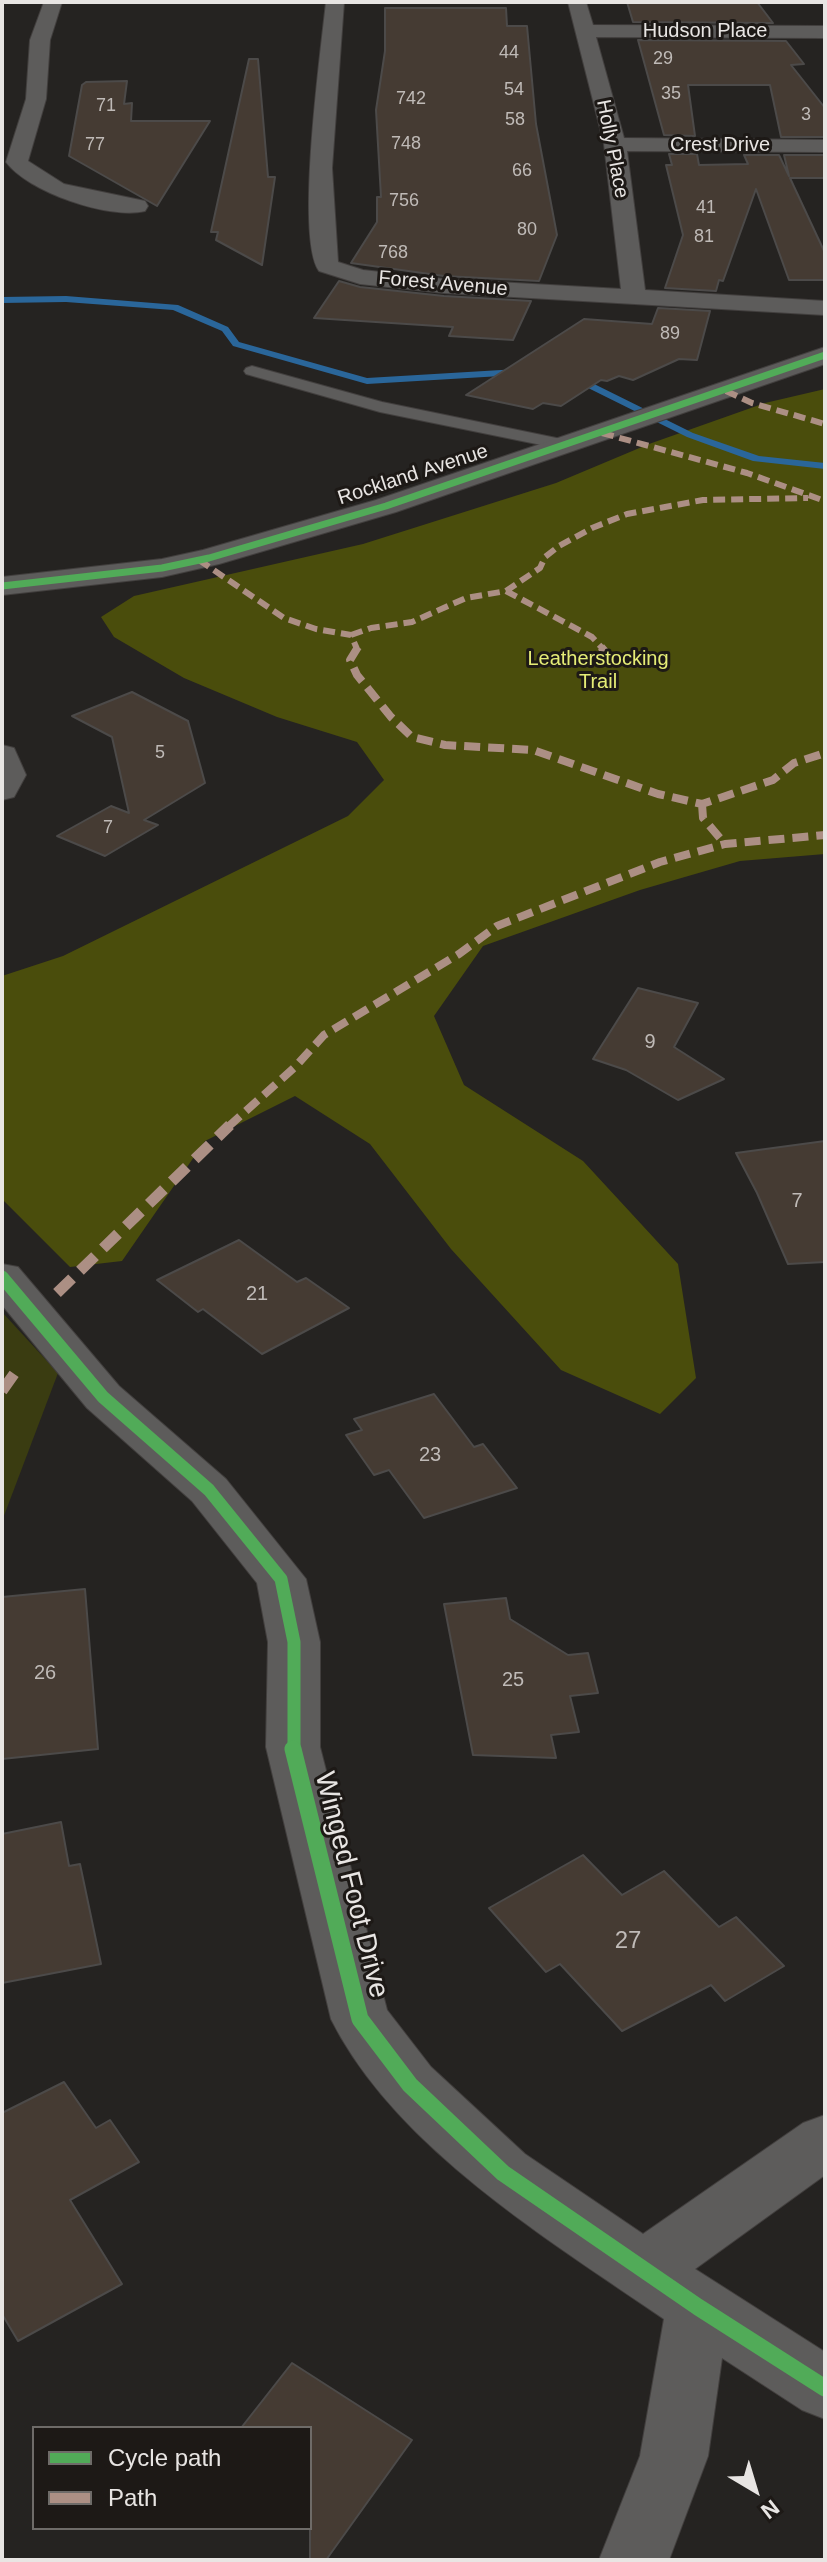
<!DOCTYPE html>
<style>
body{margin:0}
#map{position:relative;width:827px;height:2562px;overflow:hidden;background:#252321;font-family:Arial,sans-serif}
canvas{display:block}
.frame{position:absolute;inset:0;border:4px solid #e8e5e3;pointer-events:none}
.legend{position:absolute;left:32px;top:2426px;width:280px;height:104px;box-sizing:border-box;background:#1d1916;border:2px solid #6e6b68;margin:0;padding:10px 14px;list-style:none;font-size:24px;color:#e8e5e3}
.legend li{display:flex;align-items:center;gap:16px;height:40px}
.legend b{width:40px;border:2px solid #6e6b68}
.north{position:absolute;left:715px;top:2450px;width:80px;height:80px;-webkit-text-stroke:6px #1d1916;paint-order:stroke;rotate:142deg;font-size:22px;font-weight:700;line-height:32px;text-align:center;color:#e8e5e3}
.north::after{content:'';display:block;margin:auto;width:28px;height:36px;background:#e8e5e3;clip-path:polygon(50% 0,100% 100%,50% 72%,0 100%)}
</style>
<div id="map">
<canvas width="827" height="2562"></canvas>
<div class="frame"></div>
<ul class="legend">
<li><b style="height:10px;background:#51ab58"></b>Cycle path</li>
<li><b style="height:10px;background:#ac8f84"></b>Path</li>
</ul>
<div class="north">N</div>
</div>
<script>
const c = document.querySelector('canvas').getContext('2d');
c.lineJoin = 'round';
function paint(path, color) { c.fillStyle = color; c.fill(path, 'evenodd'); }
function stroke(path, color, width, dash) { c.strokeStyle = color; c.lineWidth = width; c.lineCap = dash ? 'butt' : 'round'; c.setLineDash(dash || []); c.stroke(path); }
function label(font, color, halo, rows, align = 'center') {
  c.font = font + ' Arial,sans-serif'; c.lineWidth = 6; c.setLineDash([]); c.textBaseline = 'middle'; c.strokeStyle = halo; c.fillStyle = color; for (const [text, x, y, turn = 0] of rows) {
    c.save(); c.translate(x, y); c.rotate((+turn || 0) * Math.PI / 180); c.textAlign = isNaN(turn) ? turn : align; if (halo) c.strokeText(text, 0, 0); c.fillText(text, 0, 0); c.restore();
  }
}
paint(new Path2D(`
 M 2,1312 L 58,1373 L 2,1521 Z`), '#3a3c11');
paint(new Path2D(`
 M 825,389 L 825,854 L 740,861 L 640,890 L 483,946 L 434,1016 L 464,1085 L 583,1161 L 678,1264 L 696,1378 L 660,1414 L 561,1370 L 451,1249 L 370,1144 L 295,1096 L 205,1141 L 122,1261 L 70,1267 L 2,1199 L 2,976 L 63,956 L 348,816 L 384,780 L 357,742 L 277,717 L 184,678 L 114,637 L 101,617 L 134,596 L 363,544 L 556,483 L 649,444 L 765,403 Z`), '#4a4d0c');
paint(new Path2D(`
 M 66,296 L 178,305 L 228,327 L 239,342 L 367,378 L 518,369 L 523,372 L 518,375 L 367,384 L 233,346 L 222,331 L 173,310 L 66,302 L 2,303 L 2,297 Z
 M 570,375 L 576,375 L 693,433 L 759,456 L 825,463 L 825,469 L 753,461 L 687,437 L 570,379 Z`), '#2a669a');
const building = new Path2D(`
 M 627,2 L 757,2 L 773,23 L 633,22 Z
 M 385,8 L 506,8 L 507,26 L 527,26 L 536,124 L 557,235 L 539,281 L 444,276 L 351,263 L 377,222 L 377,197 L 381,197 L 376,110 L 385,51 Z
 M 638,40 L 786,41 L 804,64 L 791,65 L 825,108 L 825,137 L 781,137 L 770,85 L 688,85 L 695,136 L 664,135 Z
 M 249,59 L 258,59 L 268,177 L 275,177 L 262,265 L 216,240 L 218,232 L 211,232 Z
 M 127,81 L 124,104 L 132,103 L 131,121 L 210,121 L 157,206 L 69,156 L 82,85 L 86,82 Z
 M 669,154 L 697,154 L 699,165 L 748,164 L 744,155 L 779,155 L 789,176 L 784,155 L 825,155 L 825,178 L 790,178 L 825,253 L 825,280 L 789,280 L 756,189 L 723,281 L 719,280 L 716,291 L 665,288 L 683,235 L 666,165 L 672,165 Z
 M 339,281 L 360,287 L 444,296 L 531,301 L 513,340 L 449,336 L 453,327 L 314,318 Z
 M 658,308 L 710,311 L 697,360 L 679,359 L 633,380 L 619,376 L 607,381 L 601,380 L 561,406 L 543,403 L 533,409 L 466,395 L 584,319 L 652,324 Z
 M 132,692 L 188,721 L 205,783 L 144,820 L 158,825 L 105,856 L 57,836 L 111,806 L 129,813 L 112,737 L 72,716 Z
 M 638,988 L 698,1003 L 674,1047 L 724,1079 L 678,1100 L 626,1070 L 593,1059 Z
 M 825,1141 L 825,1262 L 788,1264 L 757,1193 L 736,1153 Z
 M 239,1240 L 297,1282 L 306,1278 L 349,1308 L 262,1354 L 203,1309 L 198,1312 L 157,1280 Z
 M 434,1394 L 474,1447 L 483,1444 L 517,1488 L 424,1518 L 389,1470 L 374,1475 L 346,1435 L 362,1430 L 354,1419 Z
 M 85,1589 L 98,1749 L 2,1759 L 2,1597 Z
 M 506,1598 L 510,1619 L 568,1655 L 588,1653 L 598,1693 L 570,1696 L 579,1732 L 551,1735 L 556,1758 L 473,1755 L 444,1604 Z
 M 61,1822 L 69,1866 L 80,1864 L 101,1964 L 2,1983 L 2,1834 Z
 M 583,1855 L 622,1895 L 664,1871 L 719,1927 L 736,1917 L 784,1966 L 725,2001 L 711,1985 L 622,2031 L 560,1964 L 546,1972 L 489,1908 Z
 M 64,2082 L 96,2128 L 110,2120 L 139,2162 L 70,2200 L 122,2284 L 18,2341 L 2,2314 L 2,2113 Z
 M 292,2363 L 412,2440 L 326,2560 L 310,2560 L 310,2428 L 241,2428 Z`);
paint(building, '#453b33');
stroke(building, '#4c4a49', 2);
const service = new Path2D(`
 M 252,366 L 382,402 L 566,440 L 575,445 L 566,450 L 380,412 L 246,374 L 244,371 L 246,368 Z`);
const minor = new Path2D(`
 M 44,2 L 62,2 L 50,40 L 46,99 L 28,161 L 64,184 L 145,201 L 148,206 L 145,211 C 110,220 28,192 6,162 L 26,99 L 30,40 Z
 M 326,2 L 344,2 L 332,168 L 338,262 L 363,270 L 444,279 L 621,289 L 604,144 L 568,2 L 586,2 L 593,25 L 825,26 L 825,38 L 596,37 L 624,138 L 825,140 L 825,152 L 627,151 L 645,290 L 825,301 L 825,315 L 444,293 L 360,284 L 319,271 C 295,237 321,50 326,2 Z
 M 2,745 L 14,748 L 26,775 L 14,797 L 2,800 Z
 M 2,1264 L 18,1267 L 119,1386 L 226,1479 L 306,1579 L 320,1642 L 320,1747 L 387,2010 L 431,2067 L 525,2154 L 643,2234 L 803,2123 L 825,2115 L 825,2175 L 695,2269 L 825,2352 L 825,2419 L 802,2410 L 722,2358 L 708,2456 L 669,2560 L 599,2560 L 640,2456 L 664,2319 C 549,2240 395,2147 331,2019 L 266,1747 L 268,1642 L 257,1583 L 192,1501 L 87,1408 L 2,1305 Z`);
const tertiary = new Path2D(`
 M 825,347 L 825,364 L 396,512 L 219,564 L 162,577 L 2,595 L 2,577 L 162,559 L 203,550 L 376,500 Z`);
stroke(service, '#423f3e', 2);
stroke(minor, '#423f3e', 2);
stroke(tertiary, '#423f3e', 2);
paint(service, '#5d5c5b');
paint(minor, '#5d5c5b');
paint(tertiary, '#5d5c5b');
stroke(new Path2D(`
 M 726,391 L 752,403 L 825,424
 M 602,433 L 747,473 L 825,501
 M 199,560 L 284,618 L 316,629 L 351,635 L 357,649
 M 506,591 L 592,637 L 603,649
 M 351,635 L 371,628 L 412,622 L 466,598 L 506,591 L 540,568 L 545,557 L 559,546 L 592,528 L 627,514 L 703,500 L 808,498`), '#ac8f84', 6, [12, 6]);
stroke(new Path2D(`
 M 358,647 L 350,660 L 357,675 L 391,717 L 412,737 L 445,745 L 533,750 L 658,794 L 702,804 L 773,780 L 794,763 L 825,753
 M 601,647 L 608,655
 M 702,804 L 703,818 L 725,844
 M 228,1127 L 295,1067 L 324,1035 L 459,954 L 497,926 L 660,862 L 725,844 L 825,835`), '#ac8f84', 8, [16, 8]);
stroke(new Path2D(`
 M 57,1293 L 230,1125
 M 2,1391 L 19,1367`), '#ac8f84', 11, [21, 11]);
stroke(new Path2D(`
 M 2,586 L 162,568 L 209,558 L 386,506 L 825,355`), '#51ab58', 7);
stroke(new Path2D(`
 M 2,1277 L 103,1397 L 209,1490 L 281,1579 L 294,1642 L 294,1751`), '#51ab58', 13);
stroke(new Path2D(`
 M 293,1749 L 360,2019 L 410,2085 L 503,2173 L 698,2307 L 825,2388`), '#51ab58', 17);
label('18px', '#bfbab7', null, [
 ["44",509,53],
 ["29",663,59],
 ["54",514,90],
 ["35",671,94],
 ["742",411,99],
 ["71",106,106],
 ["3",806,115],
 ["58",515,120],
 ["748",406,144],
 ["77",95,145],
 ["66",522,171],
 ["756",404,201],
 ["41",706,208],
 ["80",527,230],
 ["81",704,237],
 ["768",393,253],
 ["89",670,334],
 ["5",160,753],
 ["7",108,828]
]);
label('20px', '#e8e5e3', '#1d1916', [
 ["Hudson Place",705,31],
 ["Crest Drive",720,145],
 ["Holly Place",612,149,79],
 ["Forest Avenue",443,284,5],
 ["Rockland Avenue",413,475,-18]
]);
label('20px', '#e5ec76', '#1d1916', [
 ["Leatherstocking",598,659],
 ["Trail",598,682]
]);
label('20px', '#bfbab7', null, [
 ["9",650,1042],
 ["7",797,1201],
 ["21",257,1294],
 ["23",430,1455],
 ["26",45,1673],
 ["25",513,1680]
]);
label('24px', '#bfbab7', null, [
 ["27",628,1941]
]);
label('28px', '#e8e5e3', '#1d1916', [
 ["Winged Foot Drive",351,1885,76]
]);
</script>
